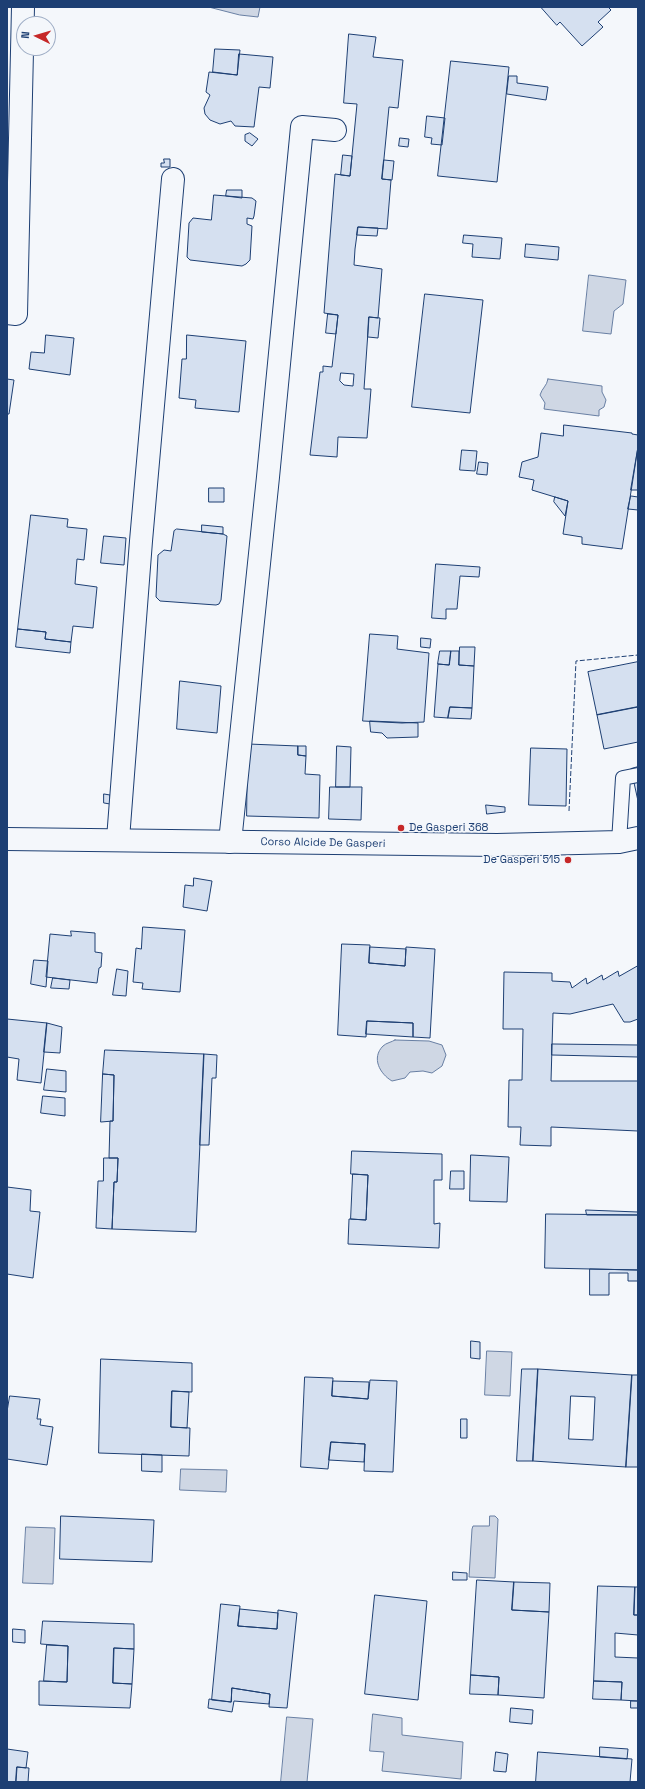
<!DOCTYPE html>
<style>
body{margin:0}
#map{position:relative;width:645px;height:1789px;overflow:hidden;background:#f4f7fb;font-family:"Space Grotesk",sans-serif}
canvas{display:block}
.frame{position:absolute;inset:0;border:8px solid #1d3f73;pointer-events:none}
.north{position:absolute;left:16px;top:16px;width:40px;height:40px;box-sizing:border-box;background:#f4f7fb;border:1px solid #9eadc5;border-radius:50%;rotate:275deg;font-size:11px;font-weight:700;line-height:16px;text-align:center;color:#1d3f73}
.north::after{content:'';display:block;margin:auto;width:14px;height:18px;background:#c62828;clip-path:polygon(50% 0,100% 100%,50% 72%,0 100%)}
</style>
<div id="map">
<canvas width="645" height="1789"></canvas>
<div class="frame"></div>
<div class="north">N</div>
</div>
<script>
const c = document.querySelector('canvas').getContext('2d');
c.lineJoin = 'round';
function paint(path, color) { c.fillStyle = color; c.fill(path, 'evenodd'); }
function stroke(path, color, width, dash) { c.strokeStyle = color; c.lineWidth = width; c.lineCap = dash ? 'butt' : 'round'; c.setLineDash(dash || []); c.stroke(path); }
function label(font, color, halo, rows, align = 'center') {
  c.font = font + ' "Space Grotesk",sans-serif'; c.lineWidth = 3; c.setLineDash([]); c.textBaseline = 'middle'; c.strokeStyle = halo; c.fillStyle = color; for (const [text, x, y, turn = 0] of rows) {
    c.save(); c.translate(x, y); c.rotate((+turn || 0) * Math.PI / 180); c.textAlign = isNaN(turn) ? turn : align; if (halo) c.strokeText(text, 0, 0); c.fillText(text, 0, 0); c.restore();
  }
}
const water = new Path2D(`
 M 209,7 L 260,7 L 258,17 L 240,15 Z
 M 589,275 L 626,280 L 623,304 L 614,311 L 611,334 L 583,331 Z
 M 548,379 L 602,386 L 602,392 L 606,400 L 604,407 L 599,410 L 599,416 L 544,409 L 545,403 L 540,395 C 542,388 547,386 548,379 Z
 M 395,1040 L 429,1041 L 442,1045 L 446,1055 L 442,1066 L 432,1073 L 423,1071 L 410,1072 L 405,1078 L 392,1081 C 380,1074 371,1058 383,1046 C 386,1043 392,1042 395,1040 Z
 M 487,1351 L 512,1352 L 510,1396 L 485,1395 Z
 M 181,1469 L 227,1470 L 226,1492 L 180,1490 Z
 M 490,1516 L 495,1516 L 498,1519 L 495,1578 L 469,1577 L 472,1529 L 473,1526 L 489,1526 Z
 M 26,1527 L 55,1528 L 53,1584 L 23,1583 Z
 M 373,1714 L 402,1718 L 402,1735 L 463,1742 L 461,1779 L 382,1771 L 384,1752 L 370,1751 Z
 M 287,1717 L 313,1719 L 307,1782 L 281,1782 Z`);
paint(water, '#cfd7e4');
stroke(water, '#687fa3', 1);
const building = new Path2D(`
 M 541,7 L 608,7 L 611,10 L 598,22 L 603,27 L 582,46 L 560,22 L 557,25 Z
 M 349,34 L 376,37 L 373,57 L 403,60 L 398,108 L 389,107 L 382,179 L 391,180 L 387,229 L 358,227 L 355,249 L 354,265 L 382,269 L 378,318 L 369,317 L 364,389 L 371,389 L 367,438 L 338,437 L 337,457 L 310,455 L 320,372 L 323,372 L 323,366 L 332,367 L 338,315 L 324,313 L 335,174 L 350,176 L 357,104 L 344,103 ZM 341,373 L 354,374 L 353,386 L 344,385 L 340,381 Z
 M 215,49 L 240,50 L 237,75 L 213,72 Z
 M 239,54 L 273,57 L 270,88 L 259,87 L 254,127 L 235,126 L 231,121 L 220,124 L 210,120 L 205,114 L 204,108 L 210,95 L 206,92 L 209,72 L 237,75 Z
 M 451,61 L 509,67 L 497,182 L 438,176 Z
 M 509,76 L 517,76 L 517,83 L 548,87 L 546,100 L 507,94 Z
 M 427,116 L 445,118 L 442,145 L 431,144 L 432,138 L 425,137 Z
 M 250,133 L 258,139 L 252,146 L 245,141 L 245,135 Z
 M 400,138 L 409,139 L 408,147 L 399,146 Z
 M 343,155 L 352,156 L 350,176 L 341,175 Z
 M 164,159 L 170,159 L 170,167 L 161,167 L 161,163 L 164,163 Z
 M 384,160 L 394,161 L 392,180 L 382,179 Z
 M 227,190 L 242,190 L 242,198 L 226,196 Z
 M 214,195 L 252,198 L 256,201 L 254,216 L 253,219 L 247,218 L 247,224 L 252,226 L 250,260 L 246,264 L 242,266 L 190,260 L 187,257 L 189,223 L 193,218 L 211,220 Z
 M 358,227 L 378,228 L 377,236 L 357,235 Z
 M 464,235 L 502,238 L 500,259 L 472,257 L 473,244 L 463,243 Z
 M 526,244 L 559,247 L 558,260 L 525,257 Z
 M 425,294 L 483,300 L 470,413 L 412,407 Z
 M 328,314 L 338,315 L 336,334 L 326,333 Z
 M 369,317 L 380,318 L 378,338 L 368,337 Z
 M 46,335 L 74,338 L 70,375 L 29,369 L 31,352 L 44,353 Z
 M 187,335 L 246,341 L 239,412 L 195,408 L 196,400 L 179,398 L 182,359 L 186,359 Z
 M 7,379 L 14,380 L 9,414 L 7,414 Z
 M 564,425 L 632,433 L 632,434 L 638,435 L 638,447 L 622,549 L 582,544 L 582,537 L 563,534 L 568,501 L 532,490 L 534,480 L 519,477 L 522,462 L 538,457 L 541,433 L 563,436 Z
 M 638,447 L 638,490 L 631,490 Z
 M 462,450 L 477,451 L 475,471 L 460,470 Z
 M 479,462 L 488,463 L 487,475 L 477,474 Z
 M 209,488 L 224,488 L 224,502 L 209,502 Z
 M 631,496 L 638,497 L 638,510 L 628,509 Z
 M 555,497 L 568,501 L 565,516 L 554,502 Z
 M 31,515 L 68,519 L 67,527 L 87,529 L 84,560 L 77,559 L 75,584 L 97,587 L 93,628 L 73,626 L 71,642 L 45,639 L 46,632 L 18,629 Z
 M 202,525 L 223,527 L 223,534 L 202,532 Z
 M 177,529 L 223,534 L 227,536 L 221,600 L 219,604 L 216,605 L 160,601 L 156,597 L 158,555 L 164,550 L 171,551 L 174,531 Z
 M 104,536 L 126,538 L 124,565 L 101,563 Z
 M 436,564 L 480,567 L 479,577 L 460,576 L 457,609 L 446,609 L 446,619 L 432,618 Z
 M 18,629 L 46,632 L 45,639 L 71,642 L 70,653 L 16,647 Z
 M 370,634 L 398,636 L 397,649 L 429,653 L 424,722 L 402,723 L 363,721 Z
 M 421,638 L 431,639 L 430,648 L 421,647 Z
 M 460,647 L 475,647 L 474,666 L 459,665 Z
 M 440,651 L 451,651 L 449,665 L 438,664 Z
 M 451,651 L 459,651 L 459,665 L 474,666 L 472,708 L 450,707 L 448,718 L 434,717 L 438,664 L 449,665 Z
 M 638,662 L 638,707 L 597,715 L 588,672 Z
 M 180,681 L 221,686 L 217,733 L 177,729 Z
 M 450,707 L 472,708 L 471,719 L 448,718 Z
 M 638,707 L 638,742 L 604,749 L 597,715 Z
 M 370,721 L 418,723 L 418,737 L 387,738 L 382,733 L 371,732 Z
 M 248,744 L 298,746 L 298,755 L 306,756 L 305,774 L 320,775 L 319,818 L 247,816 Z
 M 298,746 L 306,746 L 306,756 L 298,755 Z
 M 337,746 L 351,747 L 350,787 L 336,787 Z
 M 531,748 L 567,749 L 566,806 L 529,805 Z
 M 638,767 L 638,801 L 631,769 Z
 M 330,787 L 362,787 L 361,820 L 329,819 Z
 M 104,794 L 110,795 L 110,804 L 104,803 Z
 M 486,805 L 505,807 L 505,812 L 487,814 Z
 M 194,878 L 212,881 L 207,911 L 183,907 L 185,885 L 193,886 Z
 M 143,927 L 185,930 L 180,992 L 142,989 L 143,983 L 133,982 L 136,948 L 141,949 Z
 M 71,931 L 95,933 L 95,952 L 102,953 L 101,967 L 99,968 L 97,983 L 46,977 L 50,934 L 71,936 Z
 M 342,944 L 370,945 L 369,963 L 405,966 L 406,947 L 435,949 L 430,1038 L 413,1037 L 413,1023 L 367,1021 L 366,1037 L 338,1035 Z
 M 370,947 L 406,949 L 405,966 L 369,963 Z
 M 34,960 L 48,961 L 46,987 L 31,984 Z
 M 638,966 L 638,1019 L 630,1022 L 624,1022 L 613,1004 L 570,1014 L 553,1013 L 551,1081 L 638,1081 L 638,1131 L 551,1127 L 551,1146 L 520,1145 L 521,1127 L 508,1127 L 509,1080 L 522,1080 L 523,1029 L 503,1029 L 504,972 L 552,973 L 552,981 L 570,982 L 572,988 L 586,978 L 587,984 L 602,975 L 603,980 L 618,971 L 619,976 Z
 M 117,969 L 128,971 L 126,996 L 113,995 Z
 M 53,978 L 70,980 L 69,989 L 51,988 Z
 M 7,1019 L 47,1023 L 41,1083 L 17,1080 L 19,1059 L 7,1057 Z
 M 367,1021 L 413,1023 L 413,1037 L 366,1034 Z
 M 47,1023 L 62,1027 L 60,1053 L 44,1052 Z
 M 552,1044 L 638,1045 L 638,1057 L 552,1055 Z
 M 105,1050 L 204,1054 L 196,1232 L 112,1229 L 114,1182 L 117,1182 L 118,1158 L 109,1158 L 110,1121 L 113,1121 L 114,1075 L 103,1074 Z
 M 204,1054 L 217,1055 L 216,1078 L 212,1078 L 209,1145 L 200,1145 Z
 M 47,1069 L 66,1071 L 66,1092 L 44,1090 Z
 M 103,1074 L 114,1075 L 113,1121 L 101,1122 Z
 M 43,1096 L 65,1098 L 65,1116 L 41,1113 Z
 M 352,1151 L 442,1154 L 442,1180 L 434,1180 L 434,1224 L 440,1223 L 439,1248 L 348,1244 L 349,1219 L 366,1220 L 368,1175 L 351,1174 Z
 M 471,1155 L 509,1157 L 507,1202 L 470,1201 Z
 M 104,1158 L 118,1158 L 117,1182 L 114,1182 L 112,1229 L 96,1228 L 98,1181 L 103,1181 Z
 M 451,1171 L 464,1171 L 464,1189 L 450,1189 Z
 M 353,1174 L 368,1175 L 366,1220 L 351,1219 Z
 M 7,1187 L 31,1190 L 30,1211 L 40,1212 L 33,1278 L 7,1274 Z
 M 586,1210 L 638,1212 L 638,1215 L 587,1215 Z
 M 546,1214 L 638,1215 L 638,1270 L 545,1268 Z
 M 590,1269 L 638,1270 L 638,1281 L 628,1281 L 628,1273 L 609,1273 L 609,1295 L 590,1295 Z
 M 471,1341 L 480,1342 L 480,1359 L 471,1358 Z
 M 101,1359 L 192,1363 L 192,1392 L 172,1391 L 171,1427 L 190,1428 L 189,1456 L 99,1453 Z
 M 522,1369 L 538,1369 L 533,1461 L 517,1461 Z
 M 538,1369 L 632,1375 L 626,1467 L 533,1461 ZM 571,1396 L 595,1397 L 593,1440 L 569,1439 Z
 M 632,1375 L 638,1375 L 638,1467 L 626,1467 Z
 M 305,1377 L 333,1378 L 332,1396 L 368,1399 L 370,1380 L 397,1381 L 393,1472 L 364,1471 L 365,1444 L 331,1442 L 328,1469 L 301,1467 Z
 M 333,1381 L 369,1382 L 368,1399 L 332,1396 Z
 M 172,1391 L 189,1392 L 187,1428 L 171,1427 Z
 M 10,1396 L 40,1399 L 37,1419 L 41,1419 L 40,1425 L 53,1427 L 47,1465 L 7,1459 L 7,1412 Z
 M 461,1419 L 467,1419 L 467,1438 L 461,1438 Z
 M 331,1442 L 365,1444 L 364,1462 L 329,1460 Z
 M 142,1454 L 162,1455 L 162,1472 L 142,1471 Z
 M 61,1516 L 154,1520 L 152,1562 L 60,1559 Z
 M 453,1572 L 467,1573 L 467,1580 L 453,1580 Z
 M 477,1580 L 514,1582 L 512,1610 L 549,1612 L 544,1698 L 498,1695 L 499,1677 L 471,1675 Z
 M 514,1582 L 550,1583 L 549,1612 L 512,1610 Z
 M 598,1586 L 635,1587 L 634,1615 L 638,1615 L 638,1635 L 615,1633 L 615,1657 L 638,1658 L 638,1701 L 621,1700 L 622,1682 L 594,1681 Z
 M 635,1587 L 638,1587 L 638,1615 L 634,1615 Z
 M 375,1595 L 427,1601 L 418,1700 L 365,1694 Z
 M 221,1604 L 240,1606 L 238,1626 L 277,1629 L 278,1610 L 297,1613 L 287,1708 L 269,1707 L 270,1694 L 232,1688 L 231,1702 L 212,1700 Z
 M 240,1609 L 278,1613 L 277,1629 L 238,1626 Z
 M 43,1621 L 134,1624 L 134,1649 L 114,1648 L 113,1683 L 132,1684 L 130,1708 L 39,1705 L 39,1681 L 67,1682 L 68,1646 L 41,1644 Z
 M 13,1629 L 25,1630 L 25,1643 L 13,1642 Z
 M 47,1645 L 68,1646 L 67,1682 L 44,1681 Z
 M 114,1648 L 134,1649 L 132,1684 L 113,1683 Z
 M 471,1675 L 499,1677 L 498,1695 L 470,1694 Z
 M 594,1681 L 622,1682 L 621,1700 L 593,1699 Z
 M 232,1688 L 270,1694 L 269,1704 L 234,1701 L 232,1712 L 208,1708 L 209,1699 L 231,1702 Z
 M 631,1701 L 638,1701 L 638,1708 L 631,1708 Z
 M 511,1708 L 533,1710 L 532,1724 L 510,1722 Z
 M 600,1747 L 628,1749 L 627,1759 L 600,1757 Z
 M 7,1749 L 28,1752 L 26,1768 L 17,1767 L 16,1782 L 7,1782 Z
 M 496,1752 L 508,1754 L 506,1772 L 494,1771 Z
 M 538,1752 L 632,1759 L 630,1782 L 536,1782 Z
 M 17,1767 L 29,1768 L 28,1782 L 16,1782 Z`);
paint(building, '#d5e0f0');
stroke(building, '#1d3f73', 1);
const service = new Path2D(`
 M 619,842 L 623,778 L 638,775`);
const minor = new Path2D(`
 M 7,313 L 16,314 L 23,7
 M 118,839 L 141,541 L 173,179
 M 230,842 L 268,477 L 302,127 L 335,130`);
const tertiary = new Path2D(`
 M 7,839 L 497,845 L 619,842 L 638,838`);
stroke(service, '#1d3f73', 16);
stroke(minor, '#1d3f73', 24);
stroke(tertiary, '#1d3f73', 24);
stroke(service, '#f4f7fb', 14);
stroke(minor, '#f4f7fb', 22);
stroke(tertiary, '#f4f7fb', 22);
stroke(new Path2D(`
 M 569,811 L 576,661 L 638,655`), '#1d3f73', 1, [5, 2]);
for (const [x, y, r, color] of [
 [401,828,4,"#c62828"],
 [568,860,4,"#c62828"]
]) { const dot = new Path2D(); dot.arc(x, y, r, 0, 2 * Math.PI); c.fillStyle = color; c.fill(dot); stroke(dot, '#f4f7fb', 1.5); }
label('11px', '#1d3f73', '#f4f7fb', [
 ["De Gasperi 368",409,828],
 ["De Gasperi 515",560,860,"right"]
], 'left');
label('11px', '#1d3f73', '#f4f7fb', [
 ["Corso Alcide De Gasperi",323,843,1]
]);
</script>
